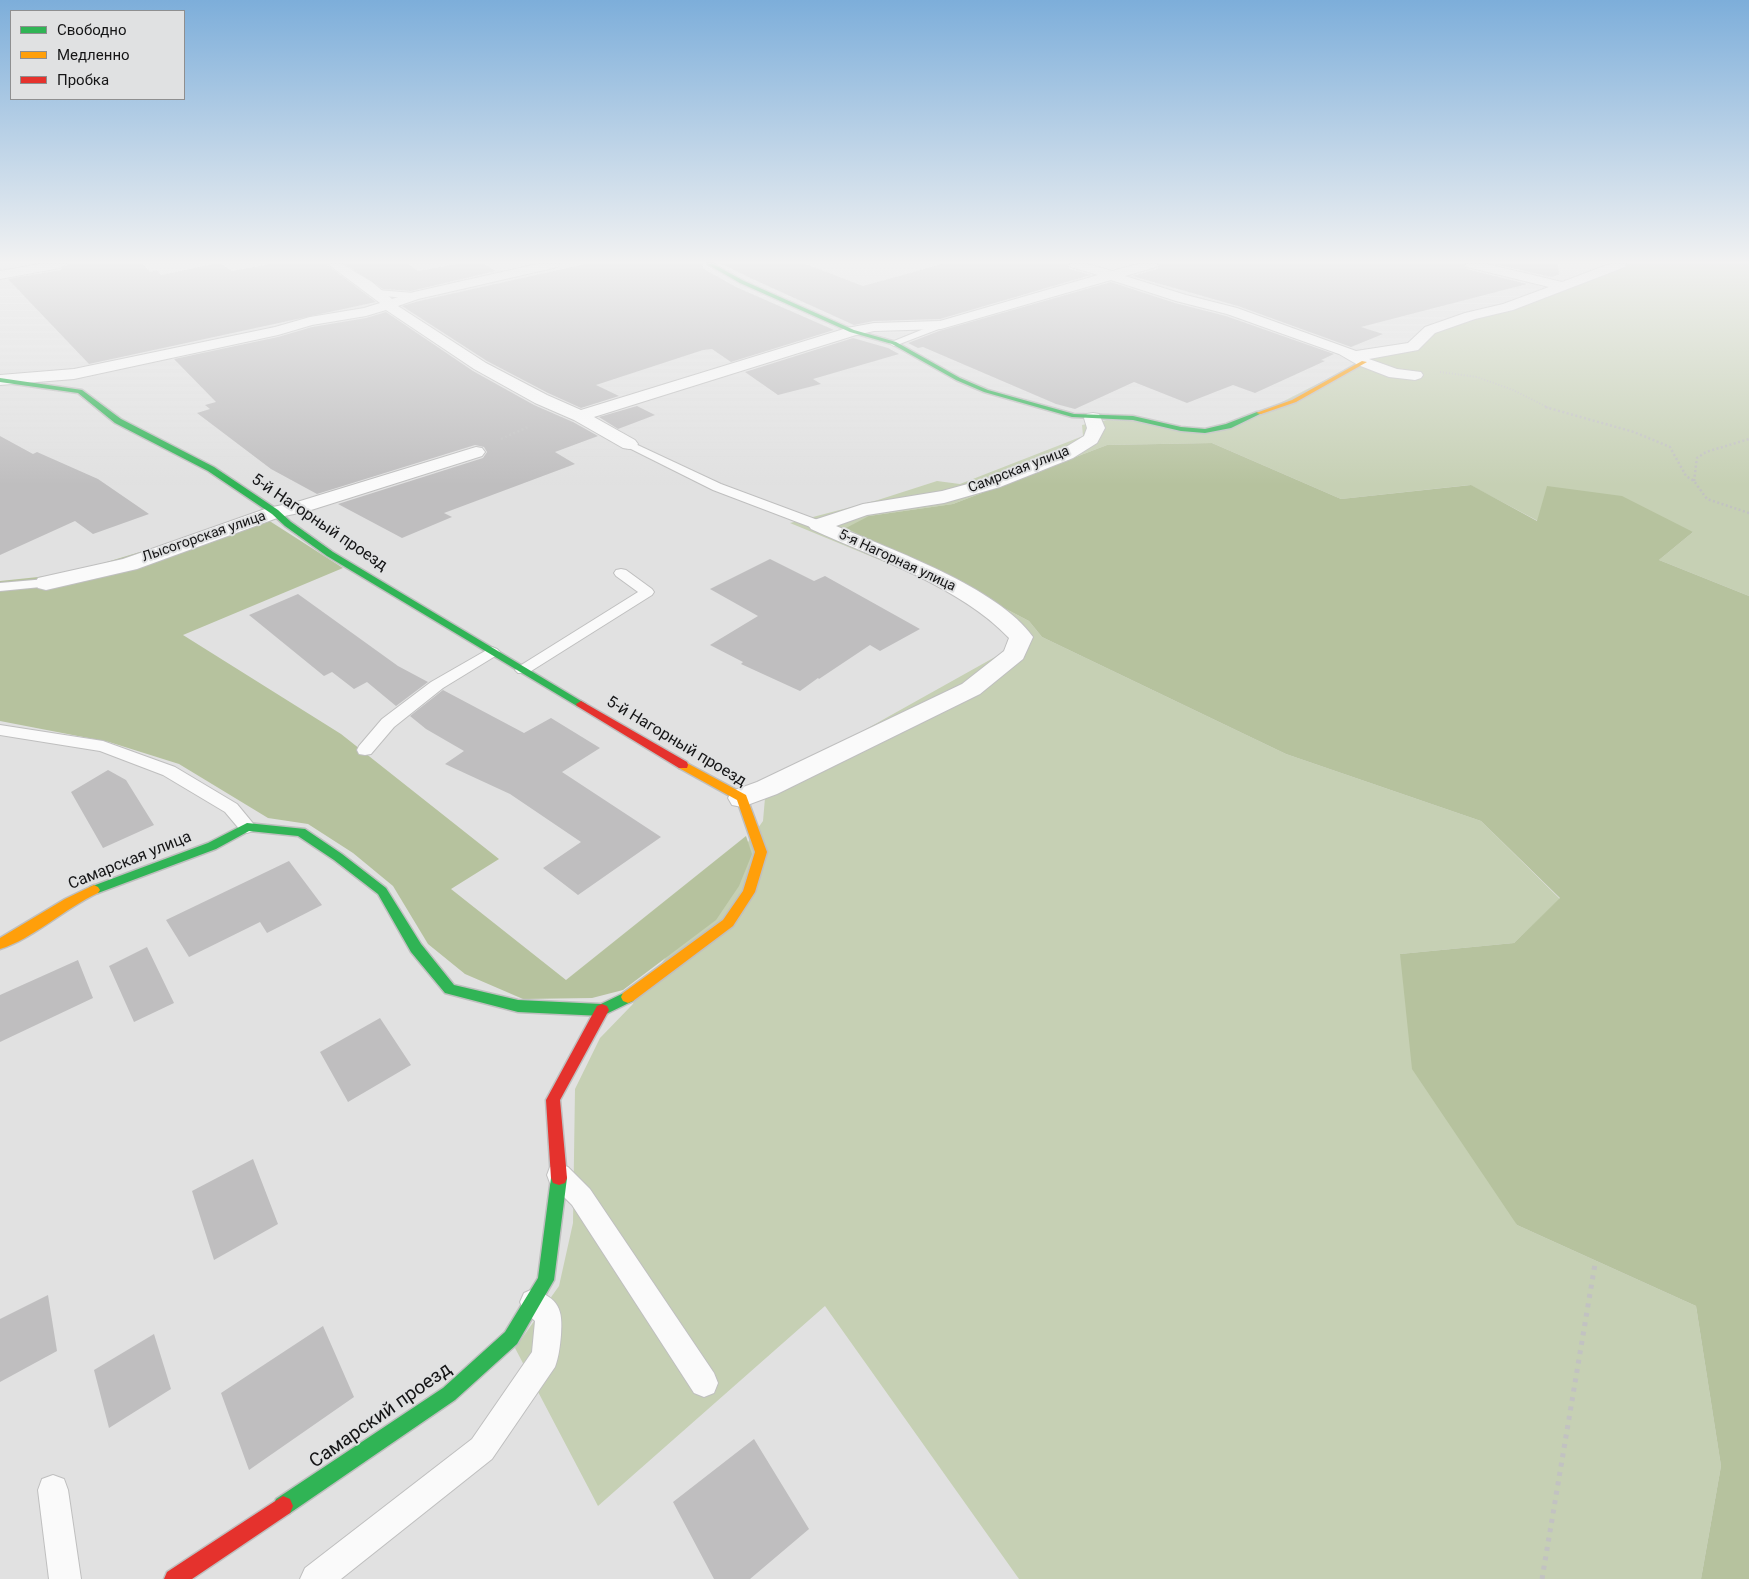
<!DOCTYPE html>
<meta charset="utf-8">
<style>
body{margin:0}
#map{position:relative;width:1749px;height:1579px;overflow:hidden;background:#e1e1e1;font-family:Roboto,sans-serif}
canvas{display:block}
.legend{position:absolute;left:10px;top:10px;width:175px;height:90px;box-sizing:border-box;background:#e0e1e2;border:1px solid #8f8f90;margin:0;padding:6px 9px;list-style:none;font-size:15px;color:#151516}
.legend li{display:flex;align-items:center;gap:10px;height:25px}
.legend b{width:25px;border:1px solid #8f8f90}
</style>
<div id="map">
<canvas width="1749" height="1579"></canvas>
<ul class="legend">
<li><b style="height:6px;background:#30b455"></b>Свободно</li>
<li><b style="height:6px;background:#ff9f0a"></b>Медленно</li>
<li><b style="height:6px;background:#e5322d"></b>Пробка</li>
</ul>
</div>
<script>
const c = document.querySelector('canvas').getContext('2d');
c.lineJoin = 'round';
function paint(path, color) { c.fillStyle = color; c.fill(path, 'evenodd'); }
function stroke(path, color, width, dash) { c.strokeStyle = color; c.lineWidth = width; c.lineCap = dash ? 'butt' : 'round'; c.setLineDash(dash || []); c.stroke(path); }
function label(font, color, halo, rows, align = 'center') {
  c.font = font + ' Roboto,sans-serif'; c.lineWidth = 4; c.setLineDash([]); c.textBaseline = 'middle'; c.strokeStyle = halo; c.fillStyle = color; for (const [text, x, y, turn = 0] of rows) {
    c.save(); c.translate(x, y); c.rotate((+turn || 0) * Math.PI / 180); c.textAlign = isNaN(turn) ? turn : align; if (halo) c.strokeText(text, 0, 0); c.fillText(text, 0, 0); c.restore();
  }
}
paint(new Path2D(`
 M 1627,264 L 1749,264 L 1749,596 L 1659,560 L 1693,532 L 1538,521 L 1470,485 L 1341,499 L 1212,443 L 1107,445 L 953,504 L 869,516 L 943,576 L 1029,621 L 1042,637 L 1286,754 L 1481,821 L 1560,899 L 1514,943 L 1400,954 L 1517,1225 L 1696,1306 L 1721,1466 L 1701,1579 L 1019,1579 L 825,1306 L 598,1506 L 515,1348 L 559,1286 L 573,1223 L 575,1089 L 600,1038 L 632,1005 L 763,821 L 765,798 L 784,775 L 1004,652 L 1010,638 L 991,618 L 938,584 L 790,523 L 878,500 L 937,481 L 960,484 L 1083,436 L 1082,425 L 1107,420 L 1134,421 L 1178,431 L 1231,428 L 1370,357 L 1419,349 L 1436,331 L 1577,284 Z`), '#c6d0b4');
paint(new Path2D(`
 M 1212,443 L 1341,499 L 1471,485 L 1537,521 L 1547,486 L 1622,496 L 1693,532 L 1659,560 L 1749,596 L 1749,1579 L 1701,1579 L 1721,1466 L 1696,1306 L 1517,1225 L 1412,1069 L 1400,954 L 1514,943 L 1560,898 L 1481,821 L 1286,754 L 1042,637 L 1029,621 L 943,576 L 846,528 L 869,516 L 953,504 L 1107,445 Z
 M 246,520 L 268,520 L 343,568 L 183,635 L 341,734 L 499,859 L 451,889 L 566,980 L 746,836 L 752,854 L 739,886 L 716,920 L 623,990 L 592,998 L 523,999 L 465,974 L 428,944 L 393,886 L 353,853 L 308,824 L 268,818 L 179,764 L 109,742 L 0,721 L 0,581 L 67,574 Z`), '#b6c29e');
paint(new Path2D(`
 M 68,264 L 143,264 L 150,272 L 157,270 L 161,275 L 213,264 L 221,264 L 232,271 L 270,264 L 326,264 L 376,302 L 89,364 L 8,279 L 60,270 Z
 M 345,264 L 408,264 L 418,271 L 456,264 L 484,264 L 496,271 L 411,291 L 383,289 Z
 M 585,264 L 702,264 L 704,269 L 736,287 L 834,330 L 731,362 L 712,349 L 703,350 L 596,385 L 619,396 L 581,408 L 548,393 L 487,361 L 402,306 L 419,301 Z
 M 722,264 L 806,264 L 863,286 L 942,264 L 1068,264 L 1070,269 L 1091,275 L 940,319 L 874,321 L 854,325 L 748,277 Z
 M 1159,264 L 1464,264 L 1467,269 L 1527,284 L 1361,327 L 1383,334 L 1351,347 L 1238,306 L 1132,276 L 1157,269 Z
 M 1494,264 L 1558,264 L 1559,275 L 1551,277 Z
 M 1111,282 L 1175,303 L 1226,316 L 1334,354 L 1321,360 L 1325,361 L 1255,393 L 1233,385 L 1187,403 L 1134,382 L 1075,409 L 1056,404 L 923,347 L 918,348 L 908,343 L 939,331 Z
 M 386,312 L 473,371 L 534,405 L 573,422 L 598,436 L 555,452 L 575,464 L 444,513 L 452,517 L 402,538 L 338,504 L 483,458 L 487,452 L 484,447 L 475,445 L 317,494 L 271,469 L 197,413 L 210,409 L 205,405 L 216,402 L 174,359 L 278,337 L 312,327 L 366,318 Z
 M 853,338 L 888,348 L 899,354 L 813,379 L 821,384 L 778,395 L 745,372 Z
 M 637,406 L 655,415 L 618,429 L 599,417 Z
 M 0,436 L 33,454 L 37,452 L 98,479 L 149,514 L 93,534 L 75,521 L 0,555 Z
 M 770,559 L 814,581 L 825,576 L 920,629 L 880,651 L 870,645 L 819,679 L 818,678 L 800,691 L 741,664 L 743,662 L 710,645 L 758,616 L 710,589 Z
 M 298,594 L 398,666 L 428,682 L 396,706 L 367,682 L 354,689 L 332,672 L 324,676 L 249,615 Z
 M 443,690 L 524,733 L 551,718 L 600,748 L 562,772 L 661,837 L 578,895 L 543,868 L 581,842 L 510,794 L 445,764 L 464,751 L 426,729 L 410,716 Z
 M 108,770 L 126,780 L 154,825 L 103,848 L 71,792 Z
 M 289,861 L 322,905 L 267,933 L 260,922 L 189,957 L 166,920 Z
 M 147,947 L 174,1003 L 134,1022 L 109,966 Z
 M 78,960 L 93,998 L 0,1042 L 0,995 Z
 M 380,1018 L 411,1065 L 348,1102 L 320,1052 Z
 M 253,1159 L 278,1224 L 214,1260 L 192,1191 Z
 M 48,1295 L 57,1351 L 0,1382 L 0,1319 Z
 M 323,1326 L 354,1397 L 249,1470 L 221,1393 Z
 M 154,1334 L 171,1389 L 109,1428 L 94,1370 Z
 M 754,1439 L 809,1529 L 750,1579 L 714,1579 L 673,1502 Z`), '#bfbebf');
const lane = new Path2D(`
 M 377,290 L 414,293 L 418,296 L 414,299 L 374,295 L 373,293 Z
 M 941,322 L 946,325 L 944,327 L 897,345 L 894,346 L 889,343 Z
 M 629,441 L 721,484 L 823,522 L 824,525 L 818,529 L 813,528 L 713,490 L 625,446 L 623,444 Z
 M 621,569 L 626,570 L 652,589 L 654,592 L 652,595 L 528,673 L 518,673 L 515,670 L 518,667 L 638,592 L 616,576 L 614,573 L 616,570 Z
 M 46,579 L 53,583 L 51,586 L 0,591 L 0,583 Z
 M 492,647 L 497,649 L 500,652 L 497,655 L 443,688 L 394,727 L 371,754 L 365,755 L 359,754 L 357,750 L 359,746 L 382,719 L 431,682 Z
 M 0,725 L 103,741 L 175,767 L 237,804 L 256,827 L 253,831 L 247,833 L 241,831 L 225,812 L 163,775 L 100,751 L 0,735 Z
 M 559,1164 L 568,1167 L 590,1189 L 714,1373 L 718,1383 L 714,1393 L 704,1397 L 694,1393 L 572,1205 L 550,1183 L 547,1175 L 550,1167 Z
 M 533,1289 C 559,1299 563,1309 561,1335 C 560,1346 559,1356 555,1367 L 492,1459 L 341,1579 L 300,1579 L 305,1568 L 472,1439 L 532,1352 L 535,1321 L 524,1311 L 520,1302 L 524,1293 Z
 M 53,1475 L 64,1479 L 68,1490 L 81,1579 L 49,1579 L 38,1490 L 42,1479 Z`);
const street = new Path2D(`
 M 40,264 L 66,264 L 60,268 L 0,279 L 0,271 Z
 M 328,264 L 342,264 L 372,282 L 392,299 L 414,292 L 537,264 L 559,264 L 558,267 L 418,299 L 398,306 L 486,363 L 547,395 L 581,410 L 847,328 L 874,323 L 940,321 L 1098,275 L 1071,267 L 1070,264 L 1088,264 L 1112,271 L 1138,264 L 1157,264 L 1156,267 L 1125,276 L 1186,295 L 1237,308 L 1356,351 L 1408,343 L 1425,327 L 1465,313 L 1503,304 L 1549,287 L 1467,267 L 1466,264 L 1487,264 L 1562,282 L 1609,264 L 1626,264 L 1625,267 L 1513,310 L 1475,319 L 1435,333 L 1418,350 L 1369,359 L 1397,369 L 1421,372 L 1423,375 L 1421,378 L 1415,380 L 1389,377 L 1358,365 L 1339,354 L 1227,314 L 1176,301 L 1111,280 L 941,329 L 874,331 L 856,335 L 594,417 L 635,440 L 638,444 L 635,448 L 629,449 L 623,448 L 574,420 L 535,403 L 474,369 L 386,310 L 366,316 L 312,325 L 278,335 L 74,379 L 0,385 L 0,375 L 74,369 L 275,327 L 310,317 L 364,308 L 380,303 Z
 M 1093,413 L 1099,414 L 1105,428 L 1097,443 L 1073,458 L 1000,487 L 944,503 L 867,515 L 836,526 C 892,550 998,587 1033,637 L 1023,659 L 980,694 L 777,794 L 742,807 L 732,805 L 728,798 L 732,791 L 757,782 L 962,684 L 1004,651 L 1009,638 C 961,587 875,558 811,529 L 808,525 L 811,521 L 863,504 L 942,491 L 986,479 L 1061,450 L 1084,436 L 1087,428 L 1084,418 L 1087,414 Z
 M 476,447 L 482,448 L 485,452 L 482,456 L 308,511 L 280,517 L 137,569 L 46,590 L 38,588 L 35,583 L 38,578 L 123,559 L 268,508 L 297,502 Z`);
const fast = new Path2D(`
 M 707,264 L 713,264 L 744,281 L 854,330 L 896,342 L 960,378 L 988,390 L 1074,414 L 1133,416 L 1181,427 L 1205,429 L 1226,424 L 1257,412 L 1262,413 L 1231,428 L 1205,433 L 1181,431 L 1133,420 L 1072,417 L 984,392 L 956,380 L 892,344 L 850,332 L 740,283 Z
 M 0,378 L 82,390 L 121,419 L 214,467 L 278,510 L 291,522 L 333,552 L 586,704 L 581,707 L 577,706 L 327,556 L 285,526 L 272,514 L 208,471 L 115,423 L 78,393 L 0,382 Z
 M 247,823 L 305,829 L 342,854 L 386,888 L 421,944 L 454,985 L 518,1000 L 601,1004 L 628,991 L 633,993 L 635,997 L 633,1001 L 602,1016 L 518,1012 L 445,993 L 411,952 L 378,894 L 334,860 L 298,836 L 249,831 L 216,849 L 98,893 L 90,893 L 88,890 L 90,887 L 208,843 Z
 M 559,1171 L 565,1173 L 567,1178 L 554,1280 L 517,1344 L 455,1400 L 290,1513 L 283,1516 L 276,1513 L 273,1506 L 276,1499 L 443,1388 L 505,1332 L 538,1278 L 551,1178 L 553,1173 Z`);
const slow = new Path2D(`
 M 1362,361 L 1367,362 L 1296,402 L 1261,414 L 1256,413 L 1292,400 Z
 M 683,761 L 746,795 L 767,852 L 755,892 L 733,926 L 633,1001 L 628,1003 L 623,1001 L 621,997 L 623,993 L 723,920 L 743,891 L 755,852 L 737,800 L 679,768 L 678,765 L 679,762 Z
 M 94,885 L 98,887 L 100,890 L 98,893 C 65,908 33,939 0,949 L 0,938 L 65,899 Z`);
const jam = new Path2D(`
 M 581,701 L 687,762 L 688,765 L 687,768 L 679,768 L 577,706 L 576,704 Z
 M 602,1004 L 607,1006 L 609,1010 L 560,1100 L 567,1178 L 565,1183 L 559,1185 L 553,1183 L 551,1178 L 546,1100 L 597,1006 Z
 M 283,1496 L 290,1499 L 293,1506 L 290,1513 L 192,1579 L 164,1579 L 167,1572 Z`);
stroke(lane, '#bfbfbf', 2);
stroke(street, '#bfbfbf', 2);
stroke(fast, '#bfbfbf', 3);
stroke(slow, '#bfbfbf', 3);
stroke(jam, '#bfbfbf', 3);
stroke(new Path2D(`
 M 1440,372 L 1477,377 L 1513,390 L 1549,408`), '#c2c2c2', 2, [1, 2]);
stroke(new Path2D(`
 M 1545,407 L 1634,432 L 1670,447 L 1686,476 L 1694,481 L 1707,499 L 1749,513
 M 501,439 L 530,426
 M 1694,481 L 1697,458 L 1706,452 L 1749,439`), '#c2c2c2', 2.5, [2, 2.5]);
stroke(new Path2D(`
 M 1542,1579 L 1595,1264`), '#c2c2c2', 5, [4, 5.5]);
paint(lane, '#fafafa');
paint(street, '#fafafa');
paint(fast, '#30b455');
paint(slow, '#ff9f0a');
paint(jam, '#e5322d');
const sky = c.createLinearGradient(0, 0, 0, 485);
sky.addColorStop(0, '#7daeda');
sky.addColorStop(0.54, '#f2f2f2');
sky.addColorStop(1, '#f2f2f200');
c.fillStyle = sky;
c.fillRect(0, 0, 1749, 485);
label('14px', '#151516', '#e0e1e2', [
 ["Самрская улица",1019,470,-21],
 ["Лысогорская улица",204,537,-19],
 ["5-я Нагорная улица",897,561,25]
]);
label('16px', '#151516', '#e0e1e2', [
 ["5-й Нагорный проезд",319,523,34],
 ["5-й Нагорный проезд",676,742,31],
 ["Самарская улица",130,861,-22]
]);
label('19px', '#151516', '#e0e1e2', [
 ["Самарский проезд",381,1416,-35]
]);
</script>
